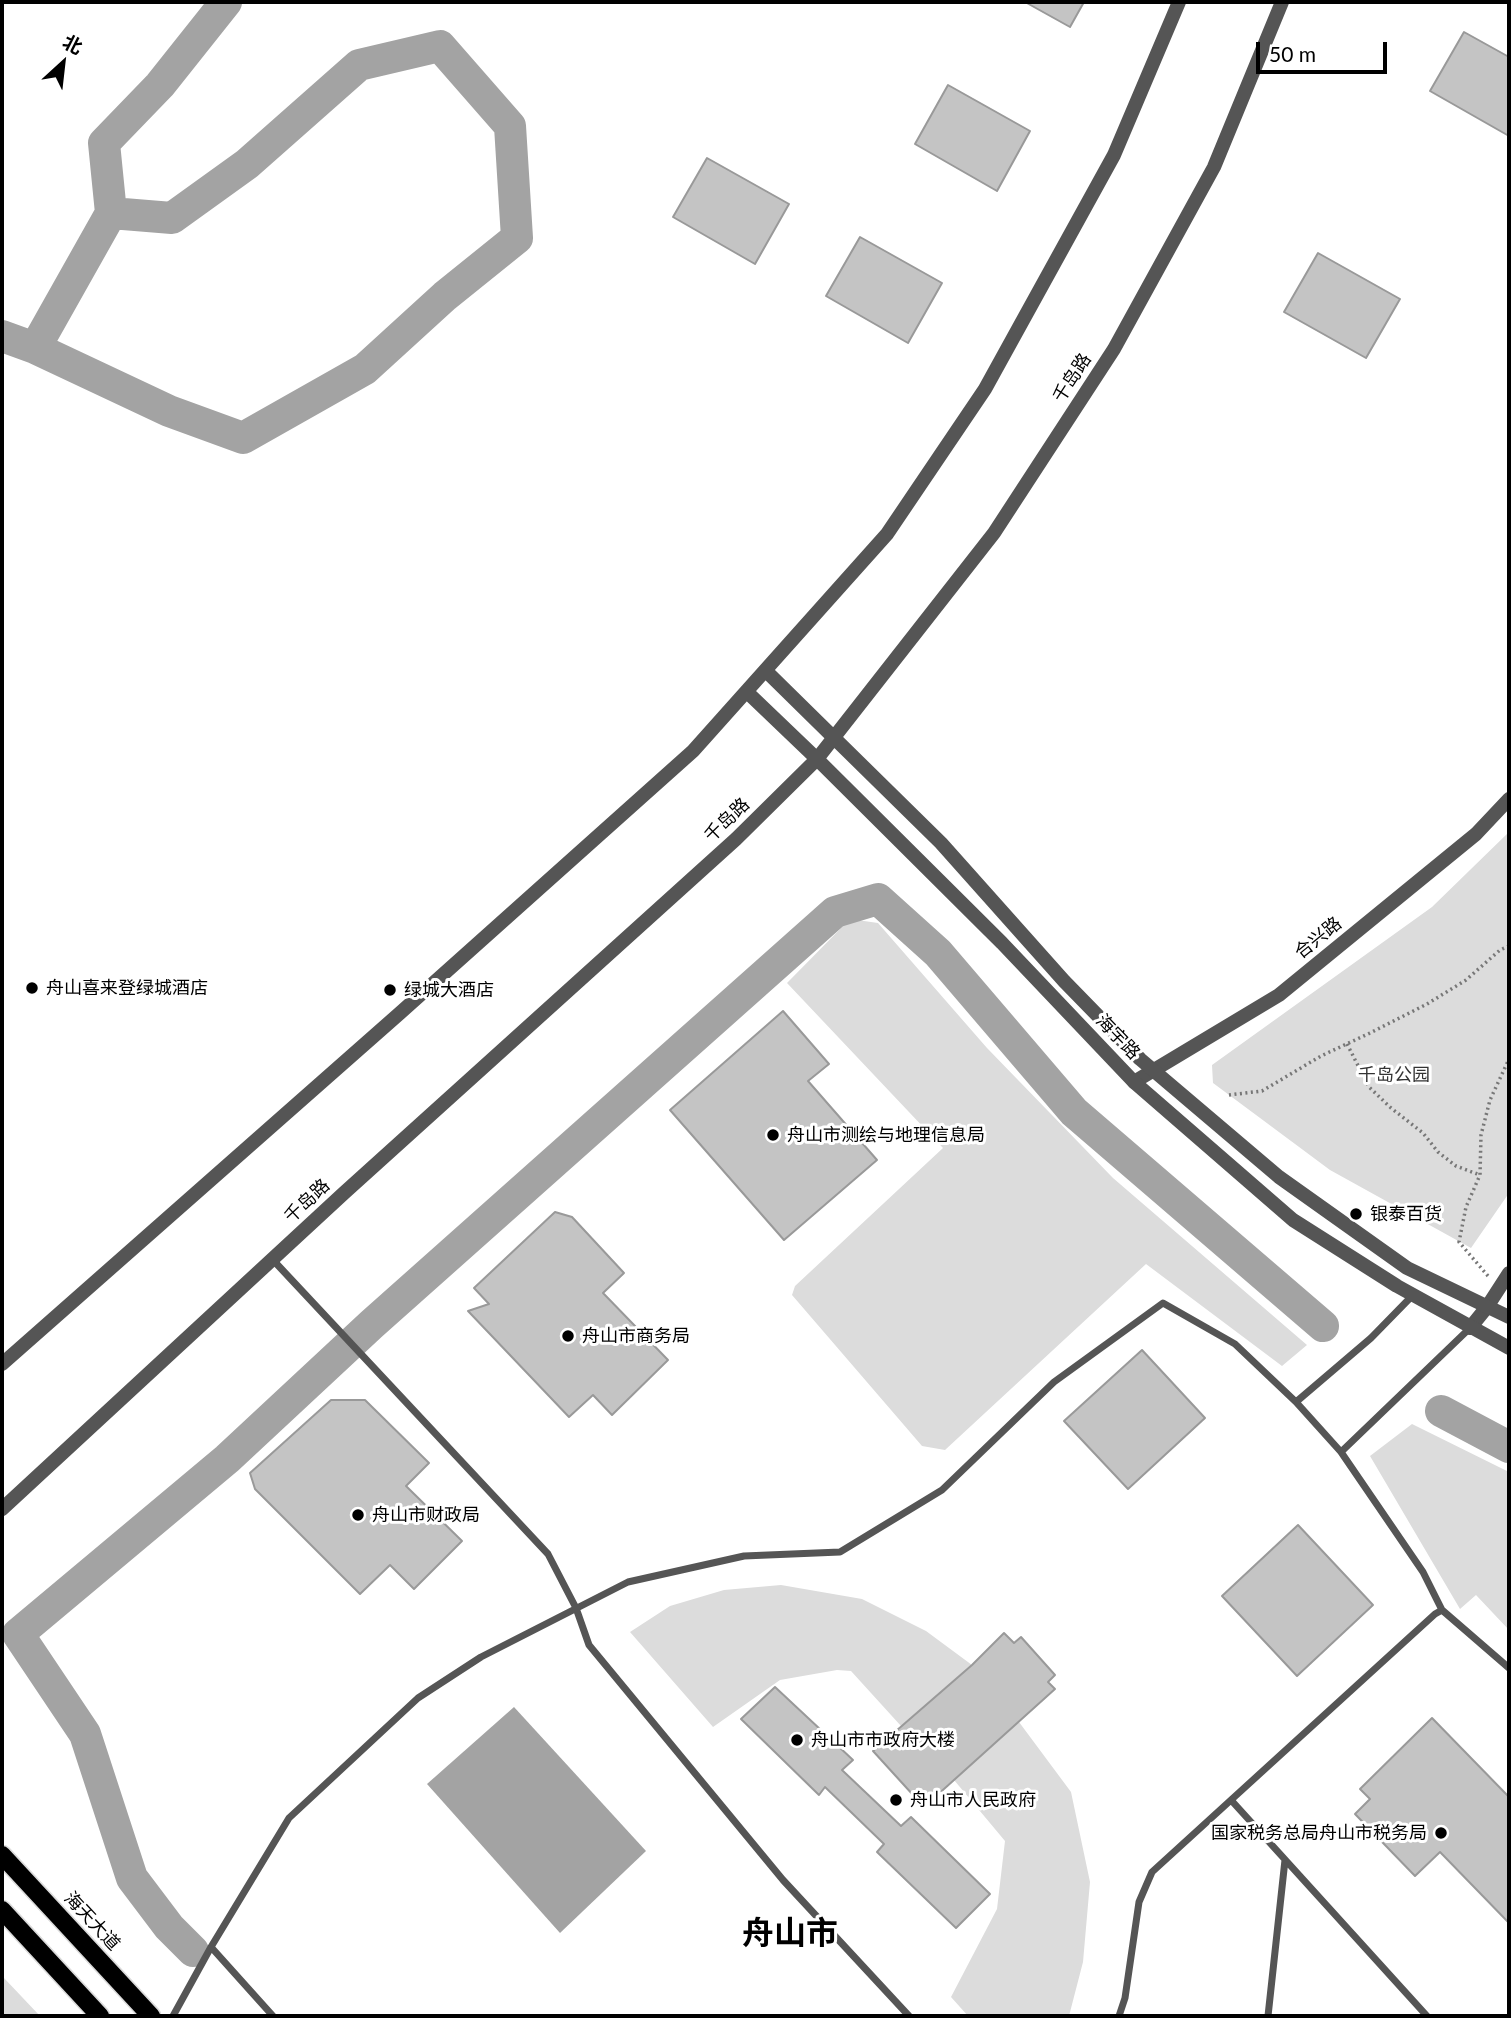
<!DOCTYPE html>
<meta charset="utf-8">
<style>
body{margin:0}
#map{position:relative;width:1511px;height:2018px;overflow:hidden;background:#fff;font-family:Lato,"Noto Sans SC",sans-serif}
canvas{display:block}
.frame{position:absolute;inset:0;border:4px solid #000;pointer-events:none}
.north{position:absolute;left:28px;top:28px;width:70px;height:70px;-webkit-text-stroke:5px #fff;paint-order:stroke;rotate:27deg;font-size:19px;font-weight:700;line-height:28px;text-align:center;color:#000}
.north::after{content:'';display:block;margin:auto;width:24px;height:32px;background:#000;clip-path:polygon(50% 0,100% 100%,50% 72%,0 100%)}
.scale{position:absolute;left:1256px;top:42px;width:131px;height:32px;box-sizing:border-box;border:4px solid #000;border-top:0;padding-left:9px;font-size:21px;line-height:24px;white-space:nowrap;color:#000;-webkit-text-stroke:5px #fff;paint-order:stroke}
</style>
<div id="map">
<canvas width="1511" height="2018"></canvas>
<div class="frame"></div>
<div class="north">北</div>
<div class="scale">50 m</div>
</div>
<script>
const c = document.querySelector('canvas').getContext('2d');
c.lineJoin = 'round';
function paint(path, color) { c.fillStyle = color; c.fill(path, 'evenodd'); }
function stroke(path, color, width, dash) { c.strokeStyle = color; c.lineWidth = width; c.lineCap = dash ? 'butt' : 'round'; c.setLineDash(dash || []); c.stroke(path); }
function label(font, color, halo, rows, align = 'center') {
  c.font = font + ' Lato,"Noto Sans SC",sans-serif'; c.lineWidth = 6; c.setLineDash([]); c.textBaseline = 'middle'; c.strokeStyle = halo; c.fillStyle = color; for (const [text, x, y, turn = 0] of rows) {
    c.save(); c.translate(x, y); c.rotate((+turn || 0) * Math.PI / 180); c.textAlign = isNaN(turn) ? turn : align; if (halo) c.strokeText(text, 0, 0); c.fillText(text, 0, 0); c.restore();
  }
}
paint(new Path2D(`
 M 1509,832 L 1509,1193 L 1471,1248 L 1330,1170 L 1213,1083 L 1212,1065 L 1432,907 Z
 M 850,919 L 878,923 L 987,1048 L 1113,1178 L 1307,1345 L 1282,1366 L 1146,1264 L 945,1450 L 922,1446 L 792,1295 L 795,1286 L 943,1148 L 787,983 Z
 M 1412,1424 L 1509,1472 L 1509,1630 L 1476,1595 L 1460,1609 L 1370,1456 Z
 M 781,1585 L 862,1599 L 926,1631 L 972,1665 L 901,1726 L 851,1671 L 837,1670 L 780,1680 L 713,1727 L 630,1632 L 670,1606 L 724,1590 Z
 M 1019,1722 L 1071,1792 L 1090,1882 L 1083,1962 L 1069,2016 L 968,2016 L 951,1997 L 997,1909 L 1005,1841 L 954,1780 Z
 M 4,1978 L 40,2016 L 2,2016 L 2,1980 Z`), '#dcdcdc');
paint(new Path2D(`
 M 514,1707 L 646,1851 L 560,1933 L 427,1784 Z`), '#a3a3a3');
stroke(new Path2D(`
 M 111,213 L 104,143 L 160,85 L 226,2
 M 2,336 L 35,348 L 169,411 L 243,438 L 365,369 L 445,296 L 517,238 L 510,126 L 440,46 L 359,65 L 247,164 L 172,218 L 111,213 L 35,348
 M 1441,1411 L 1509,1447
 M 193,1951 L 169,1927 L 132,1878 L 85,1734 L 18,1634 L 227,1459 L 372,1324 L 835,912 L 878,899 L 938,953 L 1074,1112 L 1323,1326`), '#a3a3a3', 32);
const building = new Path2D(`
 M 1025,2 L 1084,2 L 1070,27 Z
 M 1464,32 L 1509,57 L 1509,136 L 1430,91 Z
 M 948,85 L 1030,131 L 997,191 L 915,144 Z
 M 707,158 L 789,204 L 755,264 L 673,217 Z
 M 860,237 L 942,283 L 908,343 L 826,296 Z
 M 1318,253 L 1400,299 L 1366,358 L 1284,312 Z
 M 783,1011 L 829,1064 L 808,1081 L 877,1160 L 784,1240 L 670,1110 Z
 M 555,1212 L 572,1217 L 624,1273 L 603,1293 L 668,1360 L 612,1415 L 593,1395 L 569,1417 L 468,1311 L 489,1304 L 474,1288 Z
 M 1142,1350 L 1205,1418 L 1128,1489 L 1064,1421 Z
 M 331,1400 L 365,1400 L 429,1463 L 406,1486 L 462,1541 L 414,1589 L 390,1565 L 360,1594 L 255,1489 L 250,1473 Z
 M 1298,1525 L 1373,1605 L 1297,1676 L 1222,1596 Z
 M 1004,1633 L 1014,1643 L 1021,1637 L 1055,1675 L 1048,1682 L 1055,1689 L 924,1807 L 873,1751 L 972,1665 Z
 M 775,1687 L 853,1760 L 842,1770 L 901,1826 L 911,1817 L 990,1894 L 956,1928 L 877,1852 L 884,1844 L 825,1787 L 819,1795 L 741,1719 Z
 M 1432,1718 L 1509,1797 L 1509,1923 L 1440,1852 L 1415,1876 L 1355,1814 L 1370,1799 L 1360,1789 Z`);
paint(building, '#c4c4c4');
stroke(building, '#999', 2);
const primary = new Path2D(`
 M 2,1855 L 151,2016
 M 2,1910 L 100,2016`);
stroke(primary, '#dbdbdb', 21);
stroke(new Path2D(`
 M 1347,1044 L 1369,1087 L 1391,1108 L 1423,1133 L 1438,1152 L 1456,1166 L 1480,1175
 M 1229,1095 L 1262,1091 L 1321,1056 L 1370,1033 L 1427,1004 L 1466,980 L 1500,950 L 1509,946
 M 1488,1276 L 1459,1242 L 1466,1207 L 1480,1175 L 1481,1135 L 1490,1100 L 1509,1059`), '#777', 3.5, [2, 3.5]);
stroke(new Path2D(`
 M 273,1260 L 548,1554 L 576,1608 L 589,1645 L 783,1880 L 909,2016
 M 1296,1402 L 1341,1452 L 1423,1572 L 1442,1610 L 1509,1668
 M 1341,1452 L 1470,1328
 M 1231,1800 L 1427,2016
 M 211,1947 L 273,2016
 M 173,2016 L 211,1947 L 289,1818 L 418,1698 L 481,1657 L 628,1582 L 744,1556 L 840,1552 L 942,1490 L 1054,1382 L 1163,1303 L 1235,1344 L 1296,1402 L 1371,1338 L 1413,1295
 M 1119,2016 L 1125,1998 L 1139,1902 L 1152,1872 L 1435,1614 L 1442,1610
 M 1268,2016 L 1285,1860`), '#555', 7);
stroke(new Path2D(`
 M 1134,1082 L 1279,995 L 1476,834 L 1509,799
 M 1470,1328 L 1487,1307 L 1509,1273`), '#555', 14);
stroke(new Path2D(`
 M 766,671 L 941,843 L 1064,981 L 1140,1059 L 1279,1177 L 1407,1268 L 1509,1317
 M 747,692 L 817,759 L 1002,943 L 1134,1082 L 1293,1220 L 1397,1286 L 1509,1348
 M 2,1364 L 400,1013 L 693,751 L 887,534 L 985,389 L 1114,155 L 1179,2
 M 2,1509 L 344,1193 L 736,839 L 817,759 L 994,533 L 1114,349 L 1214,167 L 1282,2`), '#555', 14);
stroke(primary, '#000', 18);
for (const [x, y, r, color] of [
 [32,988,7,"#000"],
 [390,990,7,"#000"],
 [773,1135,7,"#000"],
 [1356,1214,7,"#000"],
 [568,1336,7,"#000"],
 [358,1515,7,"#000"],
 [797,1740,7,"#000"],
 [896,1800,7,"#000"],
 [1441,1833,7,"#000"]
]) { const dot = new Path2D(); dot.arc(x, y, r, 0, 2 * Math.PI); c.fillStyle = color; c.fill(dot); stroke(dot, '#fff', 2.5); }
label('18px', '#000', '#fff', [
 ["千岛路",1072,378,-57],
 ["千岛路",727,820,-44],
 ["合兴路",1318,938,-39],
 ["海宇路",1118,1037,46],
 ["千岛路",307,1201,-43],
 ["海天大道",92,1921,47]
]);
label('18px', '#000', '#fff', [
 ["舟山喜来登绿城酒店",46,988],
 ["绿城大酒店",404,990],
 ["舟山市测绘与地理信息局",787,1135],
 ["银泰百货",1370,1214],
 ["舟山市商务局",582,1336],
 ["舟山市财政局",372,1515],
 ["舟山市市政府大楼",811,1740],
 ["舟山市人民政府",910,1800],
 ["国家税务总局舟山市税务局",1427,1833,"right"]
], 'left');
label('18px', '#333', '#fff', [
 ["千岛公园",1394,1075]
]);
label('bold 32px', '#000', '#fff', [
 ["舟山市",790,1934]
]);
</script>
